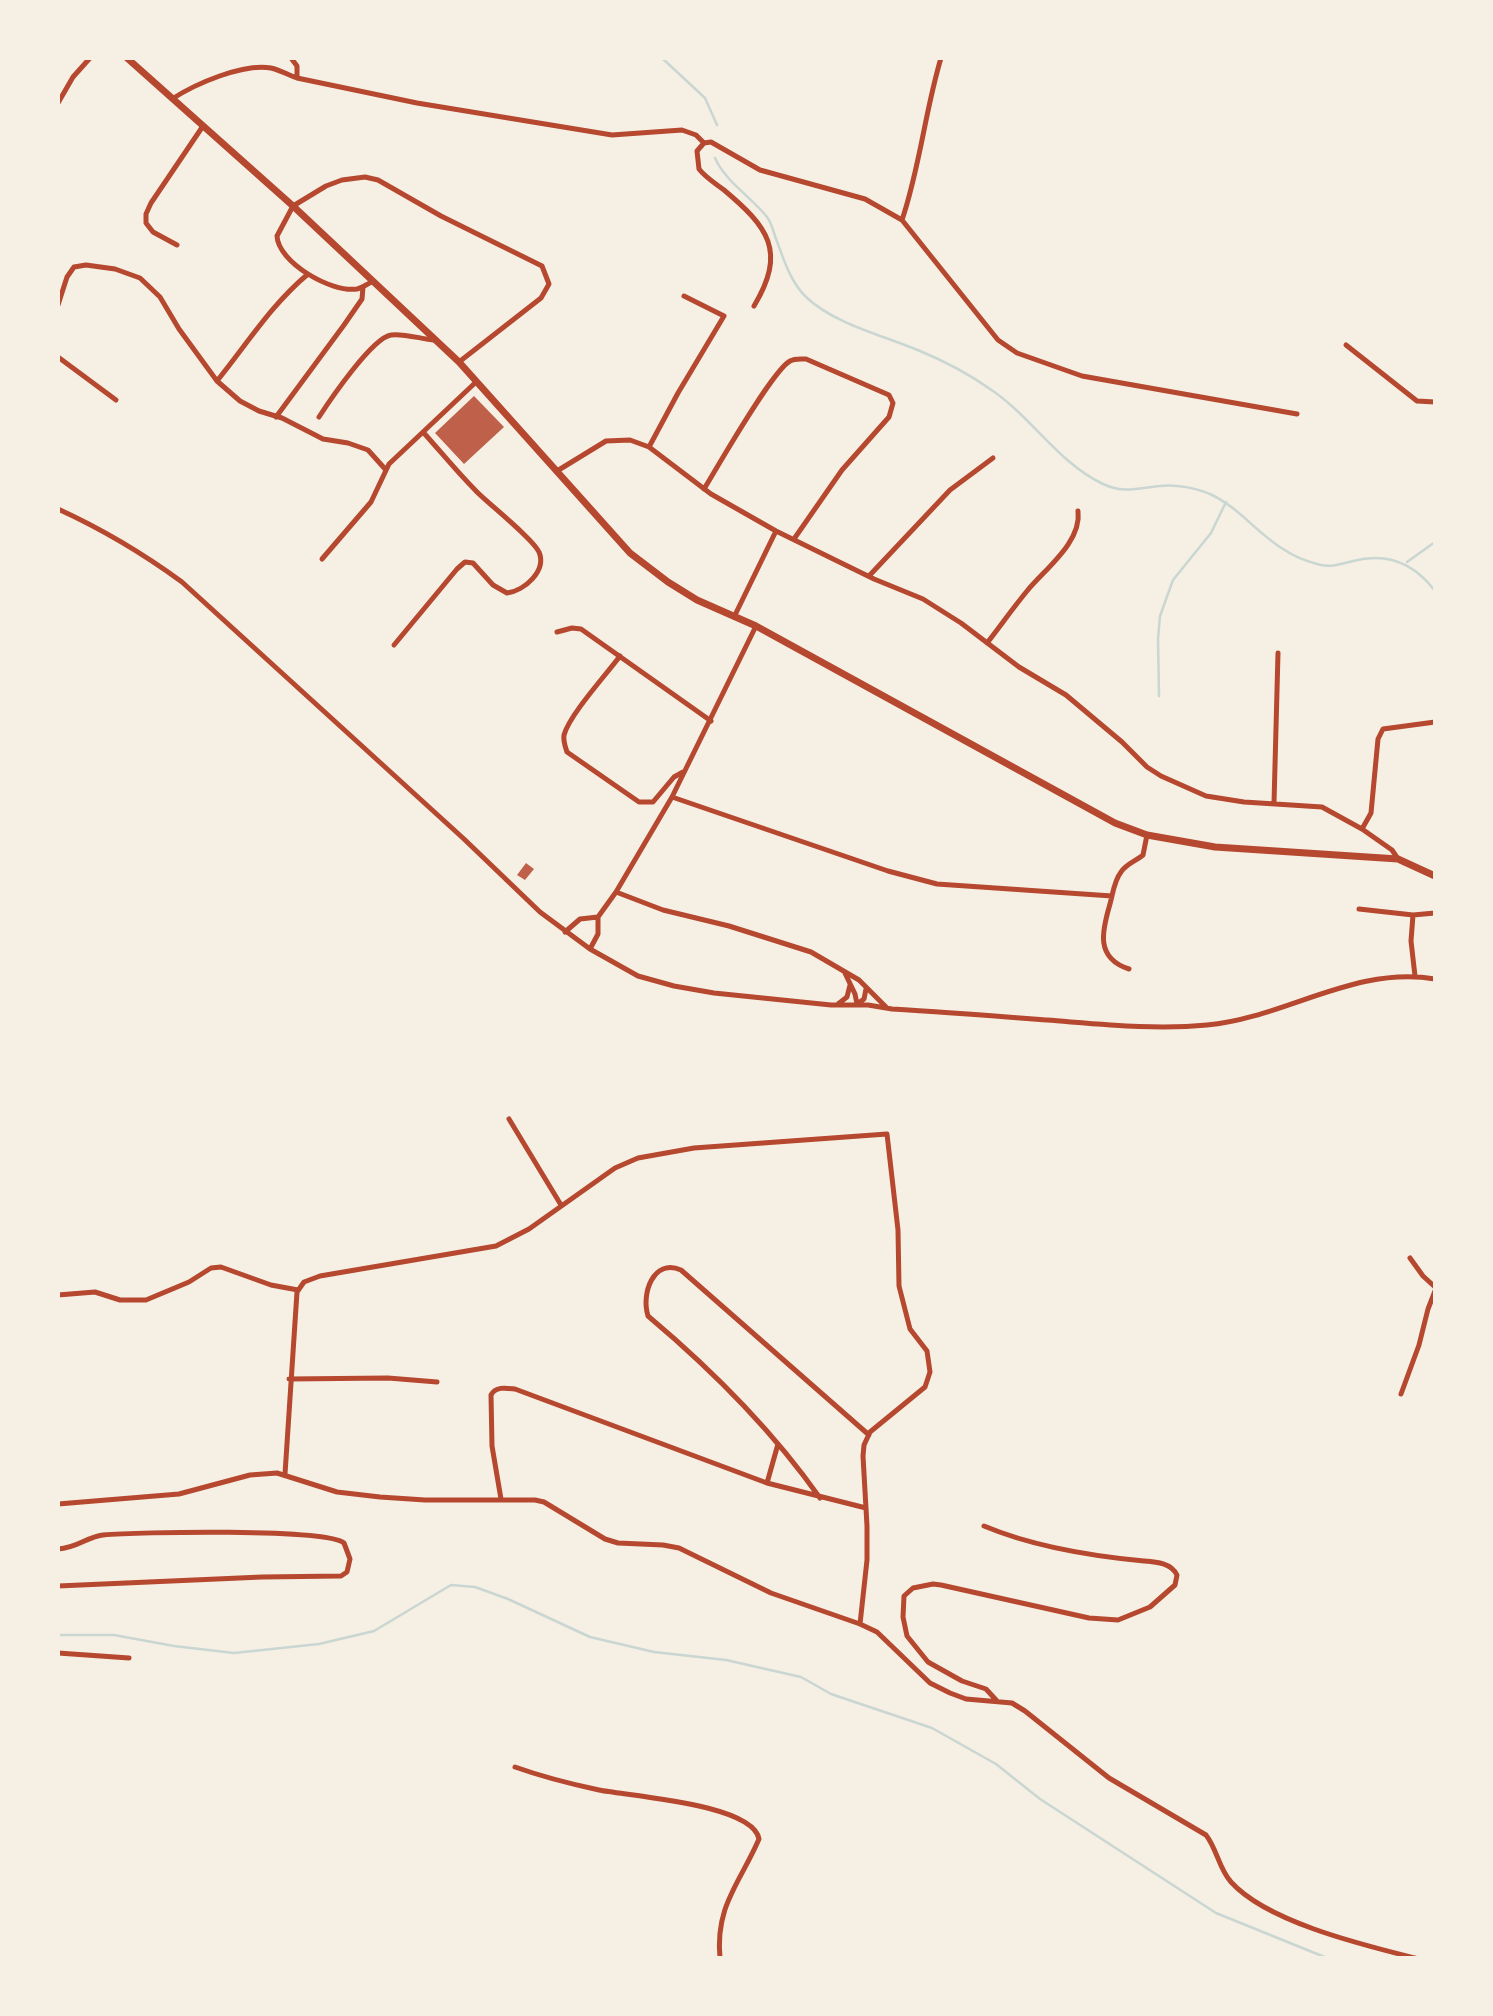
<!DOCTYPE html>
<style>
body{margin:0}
#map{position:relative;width:1493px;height:2016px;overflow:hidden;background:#f6efe4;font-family:Barlow,sans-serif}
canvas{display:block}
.frame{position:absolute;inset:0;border:60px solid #f6efe4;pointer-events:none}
</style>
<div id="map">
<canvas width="1493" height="2016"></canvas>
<div class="frame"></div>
</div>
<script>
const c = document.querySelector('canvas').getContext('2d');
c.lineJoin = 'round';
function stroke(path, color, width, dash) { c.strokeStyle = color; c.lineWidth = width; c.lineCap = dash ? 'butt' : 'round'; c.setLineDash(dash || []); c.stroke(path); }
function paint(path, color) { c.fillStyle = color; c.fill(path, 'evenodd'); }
stroke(new Path2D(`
 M 662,58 L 705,98 L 717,125
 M 715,158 C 725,181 751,197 767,217 C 771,222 773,230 775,236 C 783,257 789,280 806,297 C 834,324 885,336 920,351 C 944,361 969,374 990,389 C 1031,416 1058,463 1103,484 C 1125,494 1138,488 1160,486 C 1176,484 1197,488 1212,495 C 1239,508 1257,533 1283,549 C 1292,555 1306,561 1317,564 C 1329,568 1341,564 1353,561 C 1387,552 1414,563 1435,591
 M 1407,562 L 1435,542
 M 1159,696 L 1158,639 L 1160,616 L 1173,580 L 1211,533 L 1226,502
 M 58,1635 L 114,1635 L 174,1646 L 234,1653 L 319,1644 L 374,1631 L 451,1585 L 475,1587 L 508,1599 L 590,1637 L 654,1652 L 726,1660 L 801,1677 L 831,1694 L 932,1728 L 996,1764 L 1040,1799 L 1216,1913 L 1327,1958`), '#c9d6d2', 2.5);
paint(new Path2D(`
 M 474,396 L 504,427 L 464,464 L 435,433 Z
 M 526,863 L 534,869 L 525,880 L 517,875 Z`), '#bf614a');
stroke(new Path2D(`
 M 297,78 L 417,103 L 612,135 L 682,130 L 696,135 L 704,143
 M 172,99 C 195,84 243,63 271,68 C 280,70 288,75 297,78 L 297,66 L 291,58
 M 58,103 L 73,77 L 90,58
 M 902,220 C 920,167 925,111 941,58
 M 177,245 L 153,232 L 146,223 L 146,214 L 151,203 L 203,126
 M 372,282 C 367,284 362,288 357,289 C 331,293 278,262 277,236 L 293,206 L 326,186 L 342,180 L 365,177 L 378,180 L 441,216 L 542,266 L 549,284 L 541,298 L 459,362
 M 58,305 L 67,277 L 74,267 L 86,265 L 115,269 L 140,278 L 160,297 L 179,329 L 217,381 L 240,401 L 259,411 L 282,418 L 323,439 L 348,443 L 368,450 L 386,470
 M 754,306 C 787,251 768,227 724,190 C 715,183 706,178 699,169 L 697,151 L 704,143 L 711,142 L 760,170 L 865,199 L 902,220 L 998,340 L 1017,353 L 1082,376 L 1297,414
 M 1346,345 L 1417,401 L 1435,402
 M 58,357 L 116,400
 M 217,381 C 247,344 271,305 308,274
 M 276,417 L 344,325 L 362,299 L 363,287
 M 319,417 C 330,400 372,338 391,335 C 402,333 422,339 434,340
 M 649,447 L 678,393 L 724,316 L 684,296
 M 557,471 L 606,441 L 630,440 L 649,447 L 711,494 L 776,531 L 874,579 L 923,599 L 961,623 L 1019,667 L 1066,695 L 1122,742 L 1147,767 L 1161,776 L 1206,796 L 1244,802 L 1322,807 L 1362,829 L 1392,850 L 1398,859
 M 704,489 C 718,466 772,371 790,361 C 795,358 801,359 806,359 L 889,395 L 893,403 L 889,417 L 842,470 L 794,539
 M 58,509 C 104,530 141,552 182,582 L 464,839 L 540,912 L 590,949 L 638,976 L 674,986 L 714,993 L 831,1005 L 868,1005 L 892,1009 C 944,1012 995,1016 1047,1020 C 1100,1024 1154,1030 1207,1025 C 1285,1018 1355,965 1435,979
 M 322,559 L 371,502 L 389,464 L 423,432
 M 869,576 L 950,490 L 993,458
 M 734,617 L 776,531
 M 557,632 L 572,628 L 581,629 L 711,721
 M 987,643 C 1001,625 1013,608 1027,591 C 1045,569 1082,542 1078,511
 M 394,645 L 457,569 L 465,562 L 473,563 L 493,585 L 507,593 C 524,591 547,571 539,552 C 533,539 490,505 477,492 C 458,473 441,452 423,432 L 476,382
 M 620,656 C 606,675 570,714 564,735 C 563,741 565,746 567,752 L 639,802 L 653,802 L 674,777 L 683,772
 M 672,797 L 888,871 L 937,884 L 1112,896
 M 1274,803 L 1278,653
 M 1362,829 L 1371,813 L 1378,739 L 1383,729 L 1435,722
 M 616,892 L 663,910 L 729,926 L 811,952 L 859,980 L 886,1007
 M 1359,909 L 1413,915
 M 565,932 L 580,919 L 598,917
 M 590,949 L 598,934 L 598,917 L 616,892 L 672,797 L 756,626
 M 1129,969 C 1095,958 1102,931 1110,904 C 1113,893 1114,881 1121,872 C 1126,864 1136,861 1143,855 L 1147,835
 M 844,971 L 855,994 L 857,1004 L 864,999 L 866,989
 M 1415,976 L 1411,941 L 1413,915 L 1435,913
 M 838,1004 L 847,997 L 850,985
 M 509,1119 L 561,1205
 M 1410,1258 L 1423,1276 L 1435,1287
 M 58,1295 L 95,1292 L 120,1300 L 146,1300 L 189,1282 L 211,1268 L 221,1267 L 271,1285 L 298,1290
 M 289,1379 L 388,1378 L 437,1382
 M 1401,1394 L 1419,1345 L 1428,1309 L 1435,1291
 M 285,1474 L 297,1292 L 304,1282 L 320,1276 L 496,1246 L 529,1229 L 615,1168 L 638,1158 L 694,1148 L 887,1134 L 898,1230 L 899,1286 L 910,1329 L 927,1351 L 930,1372 L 925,1387 L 870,1432 L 864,1445 L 863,1456 L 867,1526 L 867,1560 L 860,1624
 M 767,1483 L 778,1444
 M 820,1498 C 772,1430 711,1369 648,1316 C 641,1294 653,1258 681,1270 L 869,1435
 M 501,1499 L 492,1446 L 491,1395 C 496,1386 506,1388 515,1389 L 767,1483 L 866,1508
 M 58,1504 L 179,1494 L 250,1475 L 277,1473 L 337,1492 L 380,1497 L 425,1500 L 535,1500 L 544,1502 L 605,1539 L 618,1543 L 663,1545 L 679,1548 L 771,1593 L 860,1624 L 877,1632 L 930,1683 L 950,1693 L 966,1699 L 1012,1703 L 1025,1711 L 1109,1778 L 1206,1835 C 1217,1849 1219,1869 1231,1882 C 1267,1922 1363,1945 1415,1958
 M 984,1526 C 1034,1547 1090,1556 1144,1561 C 1157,1562 1171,1563 1177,1575 L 1175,1585 L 1150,1607 L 1118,1620 L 1089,1618 L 941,1585 L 933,1584 L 913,1588 L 904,1596 L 903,1617 L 907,1636 L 928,1662 L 962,1681 L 986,1689 L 997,1701
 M 58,1549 C 78,1548 86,1537 103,1535 C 137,1532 325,1528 344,1543 L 350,1559 L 347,1572 L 341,1576 L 262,1577 L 58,1586
 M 58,1653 L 129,1658
 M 515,1767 C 543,1777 571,1784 599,1790 C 629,1796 753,1804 759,1839 C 740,1883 715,1906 720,1958`), '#b5482f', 5);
stroke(new Path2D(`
 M 127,58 L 293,206 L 459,362 L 630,553 L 668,582 L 697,600 L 756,626 L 1115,823 L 1147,835 L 1215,847 L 1398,859 L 1435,876`), '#b5482f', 7);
</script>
